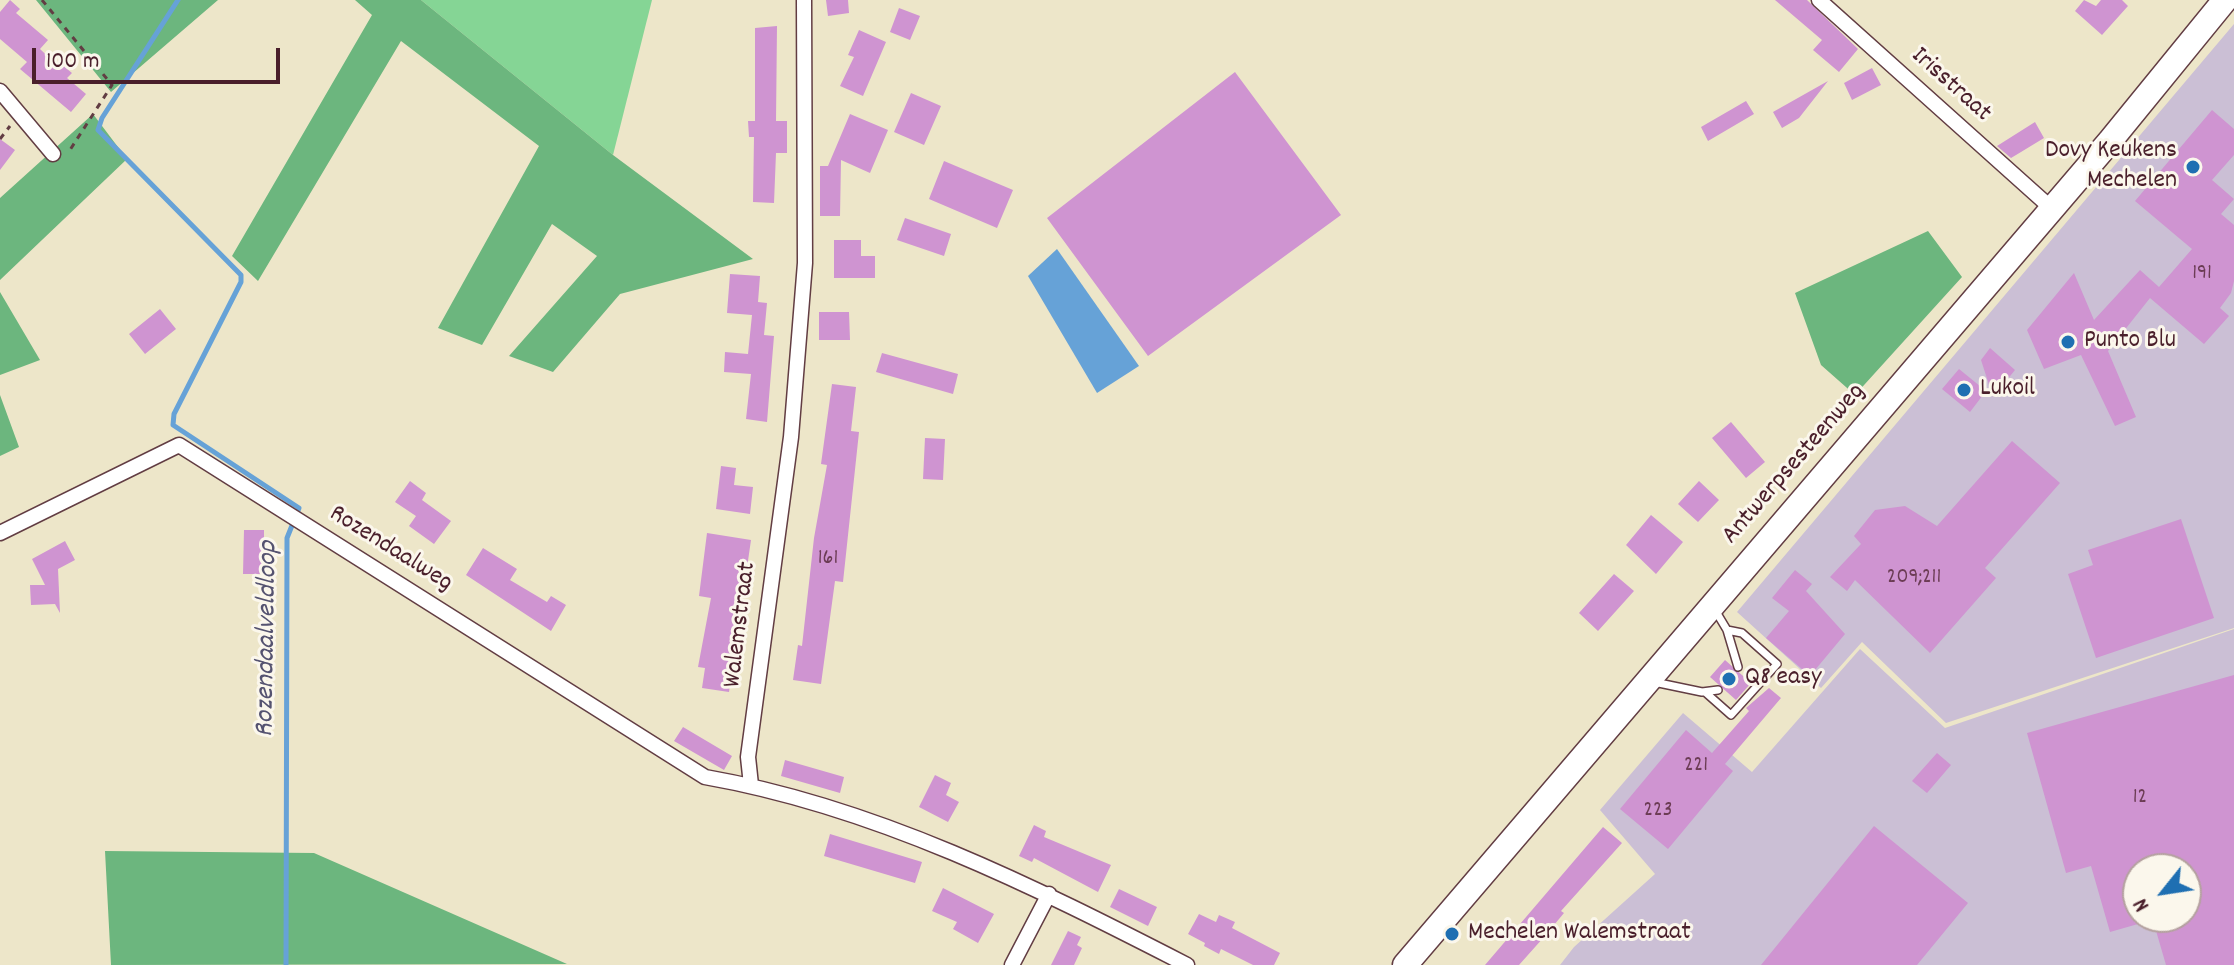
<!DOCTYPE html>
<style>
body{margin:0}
#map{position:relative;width:2234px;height:965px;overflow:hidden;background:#ede6c9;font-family:Dekko,sans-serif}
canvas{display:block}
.north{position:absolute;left:2122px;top:853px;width:80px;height:80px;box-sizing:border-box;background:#fbf7ec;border:2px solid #b4a19f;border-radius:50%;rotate:240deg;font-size:22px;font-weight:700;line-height:32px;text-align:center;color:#4a1f2b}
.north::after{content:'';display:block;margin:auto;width:28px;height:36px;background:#1f6fb2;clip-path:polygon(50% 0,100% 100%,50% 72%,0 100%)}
.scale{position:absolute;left:32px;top:48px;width:248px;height:36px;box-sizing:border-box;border:4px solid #4a1f2b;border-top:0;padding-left:10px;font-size:24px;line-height:28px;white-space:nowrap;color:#4a1f2b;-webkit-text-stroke:6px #fbf7ec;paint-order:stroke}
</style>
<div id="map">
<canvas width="2234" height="965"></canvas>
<div class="north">N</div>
<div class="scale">100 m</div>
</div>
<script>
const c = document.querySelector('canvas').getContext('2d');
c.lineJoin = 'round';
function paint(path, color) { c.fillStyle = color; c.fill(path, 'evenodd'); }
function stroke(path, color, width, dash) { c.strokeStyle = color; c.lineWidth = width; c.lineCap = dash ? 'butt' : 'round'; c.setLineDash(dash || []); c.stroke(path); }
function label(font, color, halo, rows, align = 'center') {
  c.font = font + ' Dekko,sans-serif'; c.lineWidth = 6; c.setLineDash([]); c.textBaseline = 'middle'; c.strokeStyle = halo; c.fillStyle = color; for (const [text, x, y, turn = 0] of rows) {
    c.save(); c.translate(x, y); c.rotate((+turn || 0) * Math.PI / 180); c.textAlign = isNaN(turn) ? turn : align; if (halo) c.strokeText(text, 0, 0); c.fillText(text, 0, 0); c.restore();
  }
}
paint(new Path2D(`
 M 2234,24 L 2234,628 L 1946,723 L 1862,642 L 1821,688 L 1737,612 Z
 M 2234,629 L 2234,965 L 1560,965 L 1574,947 L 1655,874 L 1600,810 L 1683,713 L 1752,772 L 1860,649 L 1945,728 ZM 2138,869 L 2186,869 L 2186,917 L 2138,917 Z`), '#cbbfd5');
paint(new Path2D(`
 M 421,0 L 652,0 L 613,155 Z`), '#85d595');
paint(new Path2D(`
 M 36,0 L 218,0 L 111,92 Z
 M 355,0 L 421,0 L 613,155 L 753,259 L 620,294 L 553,372 L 509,356 L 597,256 L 552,224 L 482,345 L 438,328 L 539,146 L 401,41 L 258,281 L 232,256 L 372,15 Z
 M 93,114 L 127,159 L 0,280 L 0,198 Z
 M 1928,231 L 1962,277 L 1855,395 L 1821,365 L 1795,293 Z
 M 0,292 L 40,360 L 0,375 Z
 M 0,395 L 19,447 L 0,456 Z
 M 105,851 L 314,853 L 567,964 L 111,965 Z`), '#6cb67e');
paint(new Path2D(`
 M 1057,249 L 1139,366 L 1097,393 L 1028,276 Z`), '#66a2d7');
stroke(new Path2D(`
 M 178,0 L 102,118 L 98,130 L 241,275 L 241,282 L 174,414 L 173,425 L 299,508 L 287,538 L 286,965`), '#66a2d7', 5);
paint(new Path2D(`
 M 10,0 L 20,9 L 16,13 L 48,40 L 40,49 L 59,67 L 61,64 L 72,73 L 67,78 L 86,94 L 71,112 L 20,69 L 27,62 L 0,39 L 0,12 Z
 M 826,0 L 848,0 L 849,13 L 828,16 Z
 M 1775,0 L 1807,0 L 1858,49 L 1839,72 L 1813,50 L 1822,40 Z
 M 2084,0 L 2096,6 L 2101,0 L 2122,0 L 2128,6 L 2102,35 L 2075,11 Z
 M 899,8 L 920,16 L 910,40 L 890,32 Z
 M 777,26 L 776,121 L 787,121 L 787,153 L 776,153 L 774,203 L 753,202 L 754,137 L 749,137 L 748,121 L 755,121 L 755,28 Z
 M 859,30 L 886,42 L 863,96 L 840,86 L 854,57 L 848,55 Z
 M 1872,68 L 1881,85 L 1852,100 L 1844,83 Z
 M 1235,72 L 1341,215 L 1148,356 L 1047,218 Z
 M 1828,81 L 1799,118 L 1782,128 L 1773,112 Z
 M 911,93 L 941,106 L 924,145 L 894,132 Z
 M 1746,101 L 1754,114 L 1708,141 L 1701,127 Z
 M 2212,110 L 2234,129 L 2234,155 L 2212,180 L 2234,199 L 2221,214 L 2234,225 L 2234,281 L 2231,293 L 2220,308 L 2229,316 L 2204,344 L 2150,298 L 2108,351 L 2136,417 L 2115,426 L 2081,355 L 2044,369 L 2027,330 L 2074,273 L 2094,320 L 2140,270 L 2159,287 L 2192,249 L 2135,201 Z
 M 850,114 L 888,130 L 870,173 L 841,160 L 840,216 L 820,216 L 820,166 L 828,166 Z
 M 2035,122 L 2044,138 L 2021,152 L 2011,158 L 1997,146 Z
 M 0,139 L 15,150 L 0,170 Z
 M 944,161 L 1013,190 L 997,228 L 929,199 Z
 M 905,218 L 951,234 L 944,256 L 897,240 Z
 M 834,240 L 861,240 L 861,256 L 875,256 L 875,278 L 834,278 Z
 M 730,274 L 760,276 L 758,302 L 767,303 L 764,335 L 774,336 L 767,422 L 746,419 L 751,374 L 724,372 L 725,352 L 748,354 L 752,315 L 727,313 Z
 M 160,309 L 176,329 L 145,354 L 129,334 Z
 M 819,312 L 849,312 L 850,340 L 819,340 Z
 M 1990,348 L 2015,370 L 1993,397 L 1981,360 Z
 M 882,353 L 958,374 L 953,394 L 876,372 Z
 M 1959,369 L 1986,391 L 1970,412 L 1942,389 Z
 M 832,384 L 856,387 L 851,431 L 859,432 L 843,582 L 835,581 L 821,684 L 793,680 L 798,645 L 802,646 L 814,538 L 827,465 L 821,464 Z
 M 1731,422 L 1765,462 L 1746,478 L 1712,438 Z
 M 925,438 L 945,439 L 943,480 L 923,479 Z
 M 2012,441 L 2060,483 L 1985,568 L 1996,578 L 1930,653 L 1855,580 L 1847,591 L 1830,577 L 1861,544 L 1854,536 L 1875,510 L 1905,506 L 1937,526 Z
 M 721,466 L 736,468 L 734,485 L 753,487 L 750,514 L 716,509 Z
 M 410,481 L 426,493 L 422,500 L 451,521 L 434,544 L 409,526 L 416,516 L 395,502 Z
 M 1699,481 L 1719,500 L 1698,522 L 1678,504 Z
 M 1651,515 L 1683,542 L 1656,574 L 1626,545 Z
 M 2181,519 L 2214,618 L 2096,658 L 2068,574 L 2093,565 L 2088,550 Z
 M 244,530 L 264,530 L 264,574 L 243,574 Z
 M 707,533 L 751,540 L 729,692 L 702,688 L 705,668 L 698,667 L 711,598 L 699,596 Z
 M 65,541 L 75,560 L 58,569 L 60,613 L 55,604 L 31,605 L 30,585 L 45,585 L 32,559 Z
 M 483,548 L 517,569 L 510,580 L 547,602 L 551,596 L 566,605 L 551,631 L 466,575 Z
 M 1795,570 L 1812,584 L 1806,591 L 1845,634 L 1810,676 L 1766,638 L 1789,611 L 1772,598 Z
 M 1614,574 L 1634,591 L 1598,631 L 1579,613 Z
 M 1725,660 L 1751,683 L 1736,700 L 1710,677 Z
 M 2234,675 L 2234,965 L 2166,965 L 2152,917 L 2186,917 L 2186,869 L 2138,869 L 2138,924 L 2110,932 L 2091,866 L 2066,873 L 2027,733 Z
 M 1769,688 L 1781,698 L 1725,764 L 1733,771 L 1668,849 L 1620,809 L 1686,730 L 1712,753 L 1749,711 L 1746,708 Z
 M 683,727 L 732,756 L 724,770 L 674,741 Z
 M 1937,753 L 1951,765 L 1927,793 L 1912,781 Z
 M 785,760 L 844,777 L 840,793 L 781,776 Z
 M 935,775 L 951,783 L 946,795 L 959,802 L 948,822 L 919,807 Z
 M 1034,825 L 1046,831 L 1044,837 L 1111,865 L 1098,892 L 1034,858 L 1032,862 L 1019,856 Z
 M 1874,826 L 1968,903 L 1917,965 L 1761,965 Z
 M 1603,827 L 1622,843 L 1561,911 L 1564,913 L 1544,937 L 1519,965 L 1485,965 Z
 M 830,834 L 922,862 L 915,883 L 824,856 Z
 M 943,888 L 994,914 L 978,943 L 953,929 L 957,922 L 932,911 Z
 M 1119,889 L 1157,907 L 1148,926 L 1110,907 Z
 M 1199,914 L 1216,922 L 1219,915 L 1235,922 L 1232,928 L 1280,953 L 1274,965 L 1253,965 L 1221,949 L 1219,954 L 1204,946 L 1205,943 L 1188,934 Z
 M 1068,931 L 1081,937 L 1077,945 L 1082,948 L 1074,965 L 1051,965 Z`), '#cf94d1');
const service = new Path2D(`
 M 1715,610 L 1727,630 L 1738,667
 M 1654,682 L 1702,692 L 1718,690
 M 1705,692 L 1731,715 L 1777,664 L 1742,633 L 1727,630`);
const minor = new Path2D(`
 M 1819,0 L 2050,207
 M 0,91 L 53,154
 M 0,533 L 179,445 L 705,777 C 876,807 1033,886 1187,965
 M 751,785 L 748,757 L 791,437 L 805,263 L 804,0
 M 1012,965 L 1049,894`);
const primary = new Path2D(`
 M 1405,965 L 2110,141 L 2225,0`);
stroke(service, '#623d43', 10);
stroke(minor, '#623d43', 17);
stroke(primary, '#623d43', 27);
stroke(new Path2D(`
 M 42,0 L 112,85 L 68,153
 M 0,139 L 10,126`), '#623d43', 3, [6, 6]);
stroke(service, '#fff', 7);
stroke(minor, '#fff', 14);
stroke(primary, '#fff', 24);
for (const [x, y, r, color] of [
 [2193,167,8,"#1f6fb2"],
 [2068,342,8,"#1f6fb2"],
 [1964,390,8,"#1f6fb2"],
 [1729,679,8,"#1f6fb2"],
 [1452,934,8,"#1f6fb2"]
]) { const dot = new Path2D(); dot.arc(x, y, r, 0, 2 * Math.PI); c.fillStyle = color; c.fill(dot); stroke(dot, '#fbf7ec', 3); }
label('22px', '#6b3c54', null, [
 ["191",2202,275],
 ["161",828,560],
 ["209;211",1914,579],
 ["221",1696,767],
 ["12",2140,799],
 ["223",1658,812]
]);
label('26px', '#4a1f2b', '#fbf7ec', [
 ["Irisstraat",1950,86,42],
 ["Antwerpsesteenweg",1795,465,-49],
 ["Rozendaalweg",390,550,32],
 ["Walemstraat",742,625,-83]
]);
label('26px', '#4a1f2b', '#fbf7ec', [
 ["Dovy Keukens",2177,152,"right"],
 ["Mechelen",2177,182,"right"],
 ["Punto Blu",2084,342],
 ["Lukoil",1980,390],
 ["Q8 easy",1745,679],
 ["Mechelen Walemstraat",1468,934]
], 'left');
label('italic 28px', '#555370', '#fbf7ec', [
 ["Rozendaalveldloop",269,639,-89]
]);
</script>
